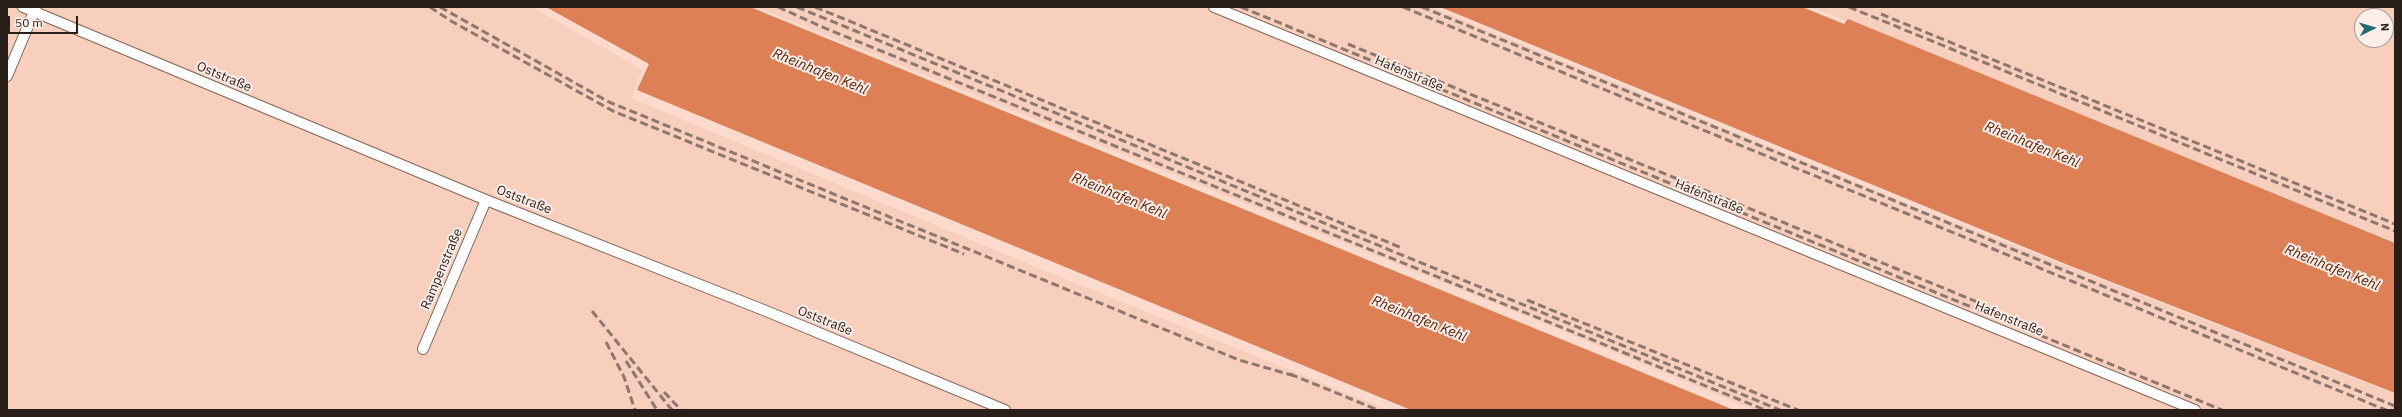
<!DOCTYPE html>
<meta charset="utf-8">
<style>
body{margin:0}
#map{position:relative;width:2402px;height:417px;overflow:hidden;background:#fddacc;font-family:"IBM Plex Sans",sans-serif}
canvas{display:block}
.frame{position:absolute;inset:0;border:8px solid #2a1e19;pointer-events:none}
.north{position:absolute;left:2354px;top:8px;width:40px;height:40px;box-sizing:border-box;background:#fbede7;border:1px solid #a79a95;border-radius:50%;rotate:85deg;font-size:11px;font-weight:700;line-height:16px;text-align:center;color:#2a1e19}
.north::after{content:'';display:block;margin:auto;width:14px;height:18px;background:#206c71;clip-path:polygon(50% 0,100% 100%,50% 72%,0 100%)}
.scale{position:absolute;left:8px;top:16px;width:70px;height:18px;box-sizing:border-box;border:2px solid #2a1e19;border-top:0;padding-left:5px;font-size:12px;line-height:14px;white-space:nowrap;color:#2a1e19;-webkit-text-stroke:3px #fbede7;paint-order:stroke}
</style>
<div id="map">
<canvas width="2402" height="417"></canvas>
<div class="frame"></div>
<div class="north">N</div>
<div class="scale">50 m</div>
</div>
<script>
const c = document.querySelector('canvas').getContext('2d');
c.lineJoin = 'round';
function paint(path, color) { c.fillStyle = color; c.fill(path, 'evenodd'); }
function stroke(path, color, width, dash) { c.strokeStyle = color; c.lineWidth = width; c.lineCap = dash ? 'butt' : 'round'; c.setLineDash(dash || []); c.stroke(path); }
function label(font, color, halo, rows, align = 'center') {
  c.font = font + ' "IBM Plex Sans",sans-serif'; c.lineWidth = 4; c.setLineDash([]); c.textBaseline = 'middle'; c.strokeStyle = halo; c.fillStyle = color; for (const [text, x, y, turn = 0] of rows) {
    c.save(); c.translate(x, y); c.rotate((+turn || 0) * Math.PI / 180); c.textAlign = isNaN(turn) ? turn : align; if (halo) c.strokeText(text, 0, 0); c.fillText(text, 0, 0); c.restore();
  }
}
paint(new Path2D(`
 M 7,7 L 532,7 L 642,70 L 631,98 L 1043,270 L 1389,410 L 7,410 Z
 M 756,7 L 1432,7 L 1920,209 L 2395,394 L 2395,410 L 1754,410 L 1536,320 Z
 M 1812,7 L 2395,7 L 2395,242 ZM 2362,16 L 2386,16 L 2386,40 L 2362,40 Z`), '#f8cebd');
paint(new Path2D(`
 M 546,7 L 750,7 L 1734,410 L 1411,410 L 637,90 L 649,64 Z
 M 1440,7 L 1802,7 L 1844,24 L 1848,19 L 2395,243 L 2395,393 L 2068,265 Z`), '#de8056');
const street = new Path2D(`
 M 23,7 L 486,200 L 766,311 L 1005,410
 M 1214,7 L 2195,410
 M 7,76 L 36,7
 M 423,349 L 486,200`);
stroke(street, '#826457', 12);
stroke(street, '#fff', 10);
stroke(new Path2D(`
 M 430,7 L 451,21 L 613,111 L 964,254
 M 440,7 L 609,102 L 1239,360 L 1295,376
 M 778,7 L 827,29 L 1765,410
 M 797,7 L 1780,410
 M 815,7 L 1402,248
 M 1241,7 L 2222,410
 M 1403,7 L 2386,410
 M 1422,7 L 2395,406
 M 1849,7 L 2395,231
 M 1881,14 L 2395,224
 M 1348,44 L 1980,303
 M 1527,300 L 1798,410
 M 592,311 L 672,410
 M 606,342 L 624,377 L 635,410
 M 626,361 L 657,410
 M 1290,374 L 1378,410
 M 664,392 L 681,410`), '#8e776e', 3, [8, 4]);
label('13px', '#2a1e19', '#fbede7', [
 ["Hafenstraße",1409,74,23],
 ["Oststraße",224,77,23],
 ["Hafenstraße",1709,197,22],
 ["Oststraße",524,200,21],
 ["Rampenstraße",442,269,-67],
 ["Hafenstraße",2009,319,22],
 ["Oststraße",825,321,22]
]);
label('italic 14px', '#561c00', '#fbede7', [
 ["Rheinhafen Kehl",820,72,22],
 ["Rheinhafen Kehl",2032,145,22],
 ["Rheinhafen Kehl",1119,196,22],
 ["Rheinhafen Kehl",2332,268,22],
 ["Rheinhafen Kehl",1419,319,22]
]);
</script>
